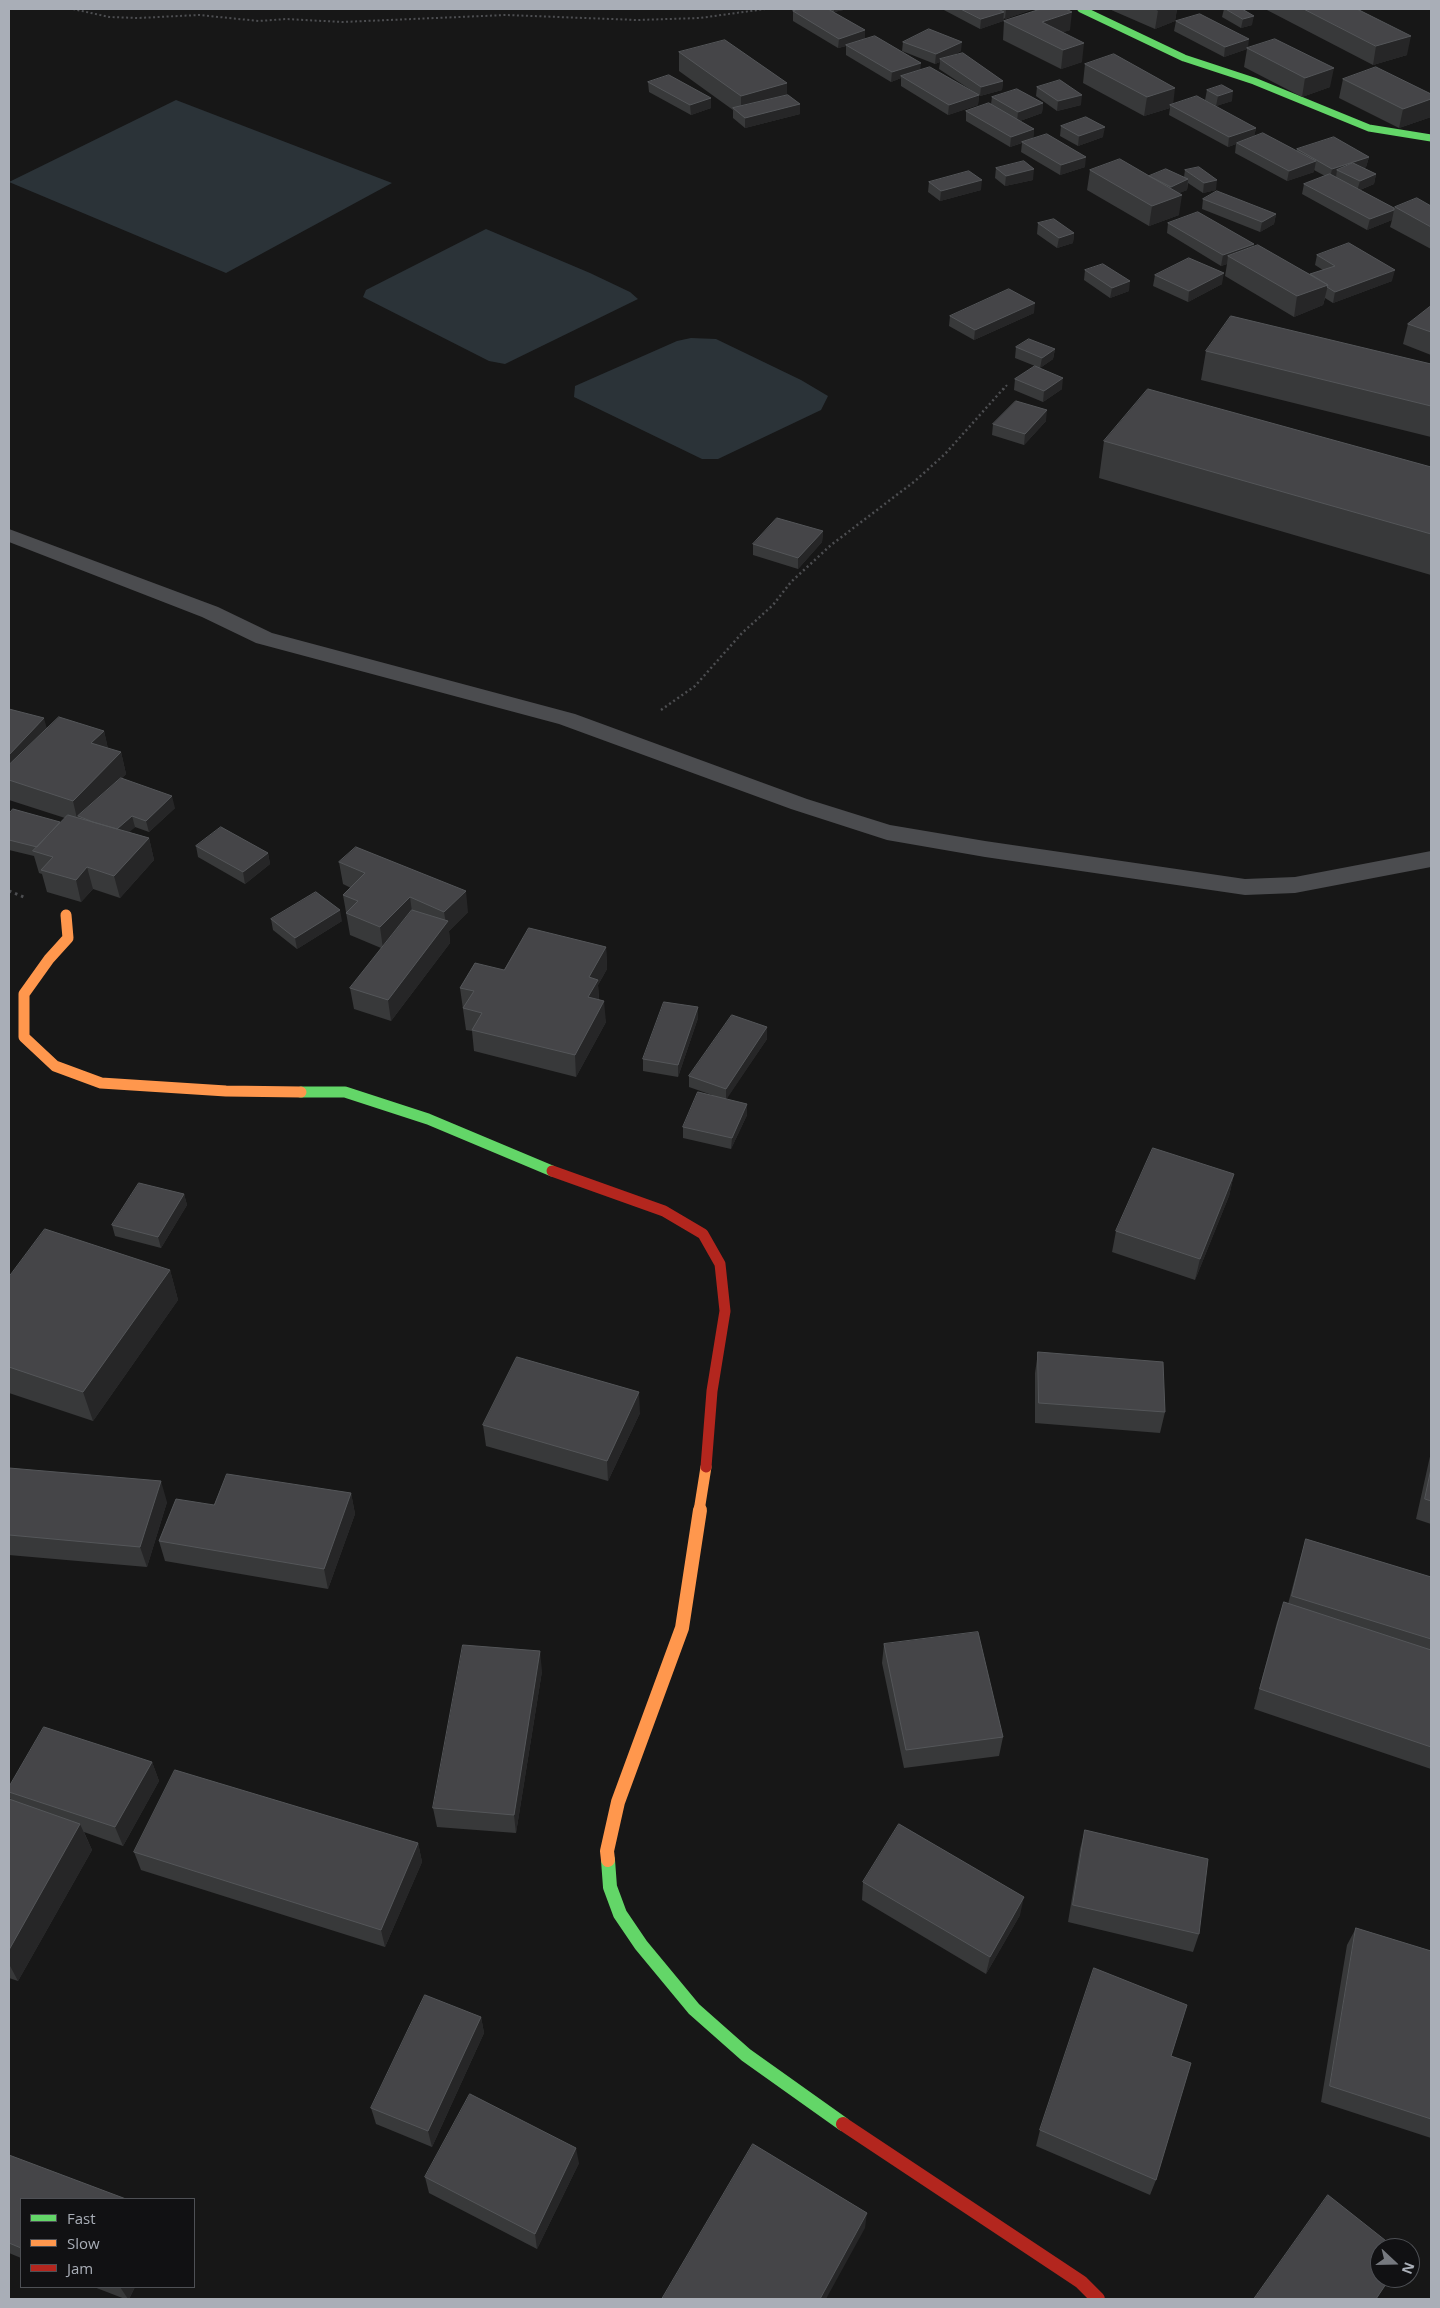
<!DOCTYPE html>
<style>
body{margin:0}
#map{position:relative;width:1440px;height:2308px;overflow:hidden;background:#171717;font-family:"Open Sans",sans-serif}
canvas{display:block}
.frame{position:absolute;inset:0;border:10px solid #a9aeb7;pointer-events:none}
.legend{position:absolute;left:20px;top:2198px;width:175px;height:90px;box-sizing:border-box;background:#111113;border:1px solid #4e5055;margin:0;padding:6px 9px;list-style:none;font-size:15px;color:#a9aeb7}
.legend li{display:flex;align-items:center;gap:10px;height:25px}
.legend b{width:25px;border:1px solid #4e5055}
.north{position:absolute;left:1370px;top:2238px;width:50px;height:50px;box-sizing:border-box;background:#111113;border:1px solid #4e5055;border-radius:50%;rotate:111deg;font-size:14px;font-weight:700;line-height:20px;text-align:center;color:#a9aeb7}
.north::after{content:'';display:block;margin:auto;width:18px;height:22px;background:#76797f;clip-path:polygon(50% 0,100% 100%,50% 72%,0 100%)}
</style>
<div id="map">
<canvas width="1440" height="2308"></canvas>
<div class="frame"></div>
<ul class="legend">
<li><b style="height:6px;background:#63d668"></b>Fast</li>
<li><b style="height:6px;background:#ff974d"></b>Slow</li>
<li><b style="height:6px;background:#b3261e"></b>Jam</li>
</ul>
<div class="north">N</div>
</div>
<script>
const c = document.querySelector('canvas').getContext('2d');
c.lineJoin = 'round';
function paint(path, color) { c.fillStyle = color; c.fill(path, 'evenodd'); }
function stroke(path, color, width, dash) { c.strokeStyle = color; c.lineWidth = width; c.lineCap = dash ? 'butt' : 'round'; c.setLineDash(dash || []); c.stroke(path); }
paint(new Path2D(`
 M 176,100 L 392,183 L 226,273 L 9,182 Z
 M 486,229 L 590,273 L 630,292 L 638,299 L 505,364 L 489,361 L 363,297 L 366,290 Z
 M 691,338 L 716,339 L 801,380 L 828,396 L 821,410 L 718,459 L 702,459 L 574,397 L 575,386 L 677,341 Z`), '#2b3338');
stroke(new Path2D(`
 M 73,9 L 109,17 L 138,18 L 199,15 L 259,21 L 286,19 L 342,22 L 506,15 L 637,20 L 700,18 L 765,9
 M 1003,390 L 1007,385`), '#4d4e51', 2, [2, 2.5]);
stroke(new Path2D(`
 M 661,710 L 695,686 L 742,633 L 773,605 L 791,582 L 831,545 L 915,481 L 945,454 L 1004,388`), '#4d4e51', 2.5, [2, 3]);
stroke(new Path2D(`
 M 9,891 L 26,898`), '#4d4e51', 3, [2.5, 4]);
paint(new Path2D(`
 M 9,529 L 218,607 L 272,633 L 575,714 L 807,799 L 890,825 L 985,841 L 1245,879 L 1295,877 L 1431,851 L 1431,867 L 1295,893 L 1245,895 L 985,857 L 887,840 L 791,809 L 559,724 L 256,643 L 202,617 L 9,542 Z`), '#4b4c4f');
stroke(new Path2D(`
 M 1081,9 L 1184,58 L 1254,81 L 1369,128 L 1431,138`), '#63d668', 7);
stroke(new Path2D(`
 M 301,1092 L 345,1092 L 428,1119 L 552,1171`), '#63d668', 11);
stroke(new Path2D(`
 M 608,1860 L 610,1887 L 620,1914 L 641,1945 L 694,2009 L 746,2055 L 843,2124`), '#63d668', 14);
stroke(new Path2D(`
 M 66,915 L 68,938 L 49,959 L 24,994 L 24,1037 L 55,1066 L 101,1083 L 226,1091 L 301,1092
 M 699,1511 L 706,1467`), '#ff974d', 11);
stroke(new Path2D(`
 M 608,1860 L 607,1851 L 618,1802 L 682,1628 L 700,1510`), '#ff974d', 14);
stroke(new Path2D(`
 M 552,1171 L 664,1211 L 703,1234 L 720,1264 L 725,1311 L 712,1391 L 706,1467`), '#b3261e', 11);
stroke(new Path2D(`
 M 843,2124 L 1081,2282 L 1098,2299`), '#b3261e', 14);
paint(new Path2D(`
 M 829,9 L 848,9 L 834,12 L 865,39 L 920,70 L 977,94 L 939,69 L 940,62 L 935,64 L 902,51 L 903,42 L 961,51 L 950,57 L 1003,81 L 1002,90 L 980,96 L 979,95 L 978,105 L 948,115 L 901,86 L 901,78 L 891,82 L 846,55 L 846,46 L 838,48 L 793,21 L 793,11 L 833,12 Z
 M 942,9 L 1031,9 L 1031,10 L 1005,19 L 1004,18 L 1003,21 L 980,29 Z
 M 1109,9 L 1177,9 L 1175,21 L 1155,29 Z
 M 1224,9 L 1242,9 L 1252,25 L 1241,28 L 1222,17 Z
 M 1265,9 L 1357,9 L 1407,55 L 1373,65 Z
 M 1004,21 L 1070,30 L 1063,32 L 1082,62 L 1061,69 L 1003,40 Z
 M 1176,21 L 1248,48 L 1330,87 L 1302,97 L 1244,67 L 1247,49 L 1224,57 L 1174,31 Z
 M 679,52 L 787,83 L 787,95 L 800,104 L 800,114 L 745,128 L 733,118 L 733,110 L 679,71 Z
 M 1085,64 L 1173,104 L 1256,128 L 1254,136 L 1297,151 L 1297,149 L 1369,157 L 1366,167 L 1364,168 L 1376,174 L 1374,184 L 1360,190 L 1394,208 L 1395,207 L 1431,206 L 1431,249 L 1390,227 L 1392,220 L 1367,230 L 1302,194 L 1304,184 L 1325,176 L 1314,170 L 1314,172 L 1287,181 L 1235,153 L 1236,144 L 1228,147 L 1169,115 L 1170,108 L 1144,116 L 1083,83 Z
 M 1343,79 L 1431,94 L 1431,117 L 1399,128 L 1339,98 Z
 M 648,82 L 711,98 L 711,108 L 691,115 L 649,92 Z
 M 1037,87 L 1081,105 L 1057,111 L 1036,96 Z
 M 1207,90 L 1232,101 L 1216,106 L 1205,100 Z
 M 992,97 L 1043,103 L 1042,113 L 1020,121 L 1034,129 L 1033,139 L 1085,167 L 1060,175 L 1021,152 L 1022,143 L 1010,147 L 966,121 L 966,111 L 991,104 Z
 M 1061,126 L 1103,137 L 1078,146 L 1060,136 Z
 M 996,168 L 1033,180 L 1005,186 L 995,178 Z
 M 1090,170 L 1149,176 L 1184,177 L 1185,170 L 1216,190 L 1203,193 L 1188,183 L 1187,190 L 1179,193 L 1179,215 L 1149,226 L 1087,190 Z
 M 929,182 L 981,190 L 940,201 L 928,192 Z
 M 1203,199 L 1276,214 L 1274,224 L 1260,232 L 1202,209 Z
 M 1038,223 L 1074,233 L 1073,243 L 1057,248 L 1037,234 Z
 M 1168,223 L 1254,244 L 1253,246 L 1310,274 L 1323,270 L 1315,265 L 1317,255 L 1392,281 L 1333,303 L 1325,298 L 1323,305 L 1294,317 L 1225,276 L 1227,264 L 1221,266 L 1167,233 Z
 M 1085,270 L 1129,291 L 1110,298 L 1084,280 Z
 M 1155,275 L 1222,284 L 1188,302 L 1153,286 Z
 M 1431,306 L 1431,355 L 1403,344 L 1408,324 Z
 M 1034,313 L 974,340 L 949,326 L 950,316 Z
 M 1016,347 L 1055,349 L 1053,359 L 1040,368 L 1062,389 L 1043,402 L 1014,390 L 1015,379 L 1035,366 L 1015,358 Z
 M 1206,351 L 1431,364 L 1431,437 L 1201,380 Z
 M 1046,421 L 1024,445 L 992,435 L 993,424 Z
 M 1104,441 L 1431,467 L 1431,575 L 1099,478 Z
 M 823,531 L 822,542 L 798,569 L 753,555 L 753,544 Z
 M 9,709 L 47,728 L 104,731 L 108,749 L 121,752 L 126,774 L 122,778 L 175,808 L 149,832 L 135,827 L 129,832 L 149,838 L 154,860 L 120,898 L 93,889 L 81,902 L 47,892 L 42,874 L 39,873 L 34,856 L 9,850 L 9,814 L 60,823 L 65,818 L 9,800 Z
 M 196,846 L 268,853 L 270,864 L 245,884 L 198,857 Z
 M 339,862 L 468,912 L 449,931 L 450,943 L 391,1021 L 354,1009 L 350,988 L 381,948 L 350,935 L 343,895 L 351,888 L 343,884 Z
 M 271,919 L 342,921 L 297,949 L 273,930 Z
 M 606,947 L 607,969 L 598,985 L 599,999 L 606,1022 L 576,1077 L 474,1051 L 472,1031 L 466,1030 L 460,988 L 504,970 Z
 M 698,1018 L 678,1077 L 643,1071 L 643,1059 Z
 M 767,1027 L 767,1039 L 726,1099 L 747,1115 L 731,1149 L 683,1138 L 683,1127 L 712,1095 L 689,1087 L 689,1076 Z
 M 1234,1174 L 1229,1196 L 1195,1280 L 1112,1252 L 1116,1231 Z
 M 184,1194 L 187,1205 L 161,1248 L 115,1236 L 112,1225 Z
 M 170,1270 L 178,1300 L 93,1421 L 9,1393 L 9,1277 Z
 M 1038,1352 L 1165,1412 L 1160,1433 L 1035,1423 L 1035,1373 Z
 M 640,1413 L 608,1481 L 486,1446 L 483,1425 Z
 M 1431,1452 L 1431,1524 L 1416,1519 Z
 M 9,1468 L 167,1502 L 147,1567 L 9,1555 Z
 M 351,1493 L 355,1514 L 328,1589 L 165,1561 L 159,1541 L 214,1505 Z
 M 1306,1539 L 1431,1577 L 1431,1769 L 1254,1709 L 1277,1622 L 1284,1602 L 1288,1604 L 1300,1559 Z
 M 884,1644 L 1003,1737 L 999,1756 L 904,1768 L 882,1663 Z
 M 542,1671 L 516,1833 L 437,1827 L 433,1808 Z
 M 152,1762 L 159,1781 L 123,1846 L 84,1832 L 92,1850 L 18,1981 L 9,1978 L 9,1799 L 11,1800 L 9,1796 L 9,1787 Z
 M 1085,1830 L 1199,1934 L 1193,1952 L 1068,1922 L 1080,1849 Z
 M 418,1843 L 422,1862 L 385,1947 L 141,1870 L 134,1852 Z
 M 863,1882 L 1020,1915 L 986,1974 L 862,1900 Z
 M 1356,1928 L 1431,1951 L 1431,2138 L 1321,2102 L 1347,1945 Z
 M 481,2017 L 484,2033 L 432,2147 L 376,2124 L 371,2108 Z
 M 1171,2056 L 1156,2180 L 1150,2195 L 1036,2146 L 1040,2130 Z
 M 9,2155 L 21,2199 L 21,2258 L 9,2253 Z
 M 579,2163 L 537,2249 L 429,2193 L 425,2177 Z
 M 94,2287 L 135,2287 L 129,2299 L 125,2299 Z`), '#38393a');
paint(new Path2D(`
 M 834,9 L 848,9 L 834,12 Z
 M 1006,9 L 1031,9 L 1031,10 L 1005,19 Z
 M 1155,9 L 1177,9 L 1175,21 L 1155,29 L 1158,11 Z
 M 1004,12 L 1003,21 L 980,29 L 981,19 Z
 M 1072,12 L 1070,30 L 1042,40 L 1042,22 Z
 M 1254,16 L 1252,25 L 1241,28 L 1243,19 Z
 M 865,30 L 865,40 L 846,45 L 846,46 L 838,48 L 839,39 Z
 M 1411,36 L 1407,55 L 1373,65 L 1376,46 Z
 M 1249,39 L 1248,48 L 1247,48 L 1247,49 L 1224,57 L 1225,47 Z
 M 962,42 L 961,51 L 942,61 L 940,59 L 940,62 L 935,64 L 936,54 Z
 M 1084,43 L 1082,62 L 1061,69 L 1063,50 Z
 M 921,63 L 920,73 L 901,76 L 901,78 L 891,82 L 892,72 Z
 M 1334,68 L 1330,87 L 1302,97 L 1305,78 Z
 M 1003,81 L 1002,90 L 980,96 L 981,87 Z
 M 787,83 L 787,102 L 741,115 L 741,96 Z
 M 1175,88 L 1173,106 L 1170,105 L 1170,108 L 1144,116 L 1147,97 Z
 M 1233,91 L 1232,101 L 1216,106 L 1218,96 Z
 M 979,95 L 978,105 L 948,115 L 949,105 Z
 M 1082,95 L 1081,105 L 1057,111 L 1058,101 Z
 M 711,98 L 711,108 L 691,115 L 690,105 Z
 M 1431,99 L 1431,117 L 1399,128 L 1403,109 Z
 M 1043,103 L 1042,113 L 1017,122 L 1018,112 Z
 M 800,104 L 800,114 L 745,128 L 745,118 Z
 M 1105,127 L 1103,137 L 1078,146 L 1079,136 Z
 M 1256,128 L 1254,138 L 1237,143 L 1236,144 L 1228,147 L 1229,137 Z
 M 1034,129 L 1033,139 L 1010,147 L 1011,137 Z
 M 1086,157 L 1085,167 L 1060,175 L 1061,165 Z
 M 1369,157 L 1366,167 L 1345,174 L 1337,170 L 1336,177 L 1330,179 L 1332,169 Z
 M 1316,161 L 1314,172 L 1287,181 L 1289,171 Z
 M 1034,169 L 1033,180 L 1005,186 L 1006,176 Z
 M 1376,174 L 1374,184 L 1357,191 L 1360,181 Z
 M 1188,179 L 1187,190 L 1170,197 L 1171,187 Z
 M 982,180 L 981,190 L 940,201 L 941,191 Z
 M 1217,180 L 1216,190 L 1203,193 L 1204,183 Z
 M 1182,195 L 1179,215 L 1149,226 L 1152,206 Z
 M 1394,210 L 1392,220 L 1367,230 L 1370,219 Z
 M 1276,214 L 1274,224 L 1260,232 L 1262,222 Z
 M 1074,233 L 1073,243 L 1057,248 L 1059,238 Z
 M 1254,244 L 1252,254 L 1228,256 L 1227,264 L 1221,266 L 1223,255 Z
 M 1395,270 L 1392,281 L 1333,303 L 1335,292 Z
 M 1224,273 L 1222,284 L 1188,302 L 1189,291 Z
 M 1130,281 L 1129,291 L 1110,298 L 1112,288 Z
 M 1328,285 L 1323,305 L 1294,317 L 1297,296 Z
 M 1035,303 L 1034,313 L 974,340 L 975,330 Z
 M 1055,349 L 1053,359 L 1040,368 L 1042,358 Z
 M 1063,378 L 1062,389 L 1043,402 L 1044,391 Z
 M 1047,410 L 1046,421 L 1024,445 L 1025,434 Z
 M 823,531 L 822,542 L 798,569 L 798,558 Z
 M 44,718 L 50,740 L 9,780 L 9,755 Z
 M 104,731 L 109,753 L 91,743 Z
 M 121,752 L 126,774 L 83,818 L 78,816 L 79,822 L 78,823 L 73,801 Z
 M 172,796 L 175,808 L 149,832 L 146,821 Z
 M 132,816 L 135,827 L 118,842 L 115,831 Z
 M 149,838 L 154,860 L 120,898 L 114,876 Z
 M 268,853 L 270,864 L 245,884 L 243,872 Z
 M 87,867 L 93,889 L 81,902 L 76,880 Z
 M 466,891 L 468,912 L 449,931 L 450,943 L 391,1021 L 388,1000 L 446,924 L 444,912 Z
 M 410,897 L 413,919 L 383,949 L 380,927 Z
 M 340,910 L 342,921 L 297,949 L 295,938 Z
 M 606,947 L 607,969 L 598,985 L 599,1001 L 588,997 L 589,977 Z
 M 604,1001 L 606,1022 L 576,1077 L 575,1055 Z
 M 698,1007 L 698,1018 L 678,1077 L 678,1065 Z
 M 767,1027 L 767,1039 L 726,1100 L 726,1089 Z
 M 747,1104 L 747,1115 L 731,1149 L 732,1138 Z
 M 1234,1174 L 1229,1196 L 1195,1280 L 1200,1259 Z
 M 184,1194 L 187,1205 L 161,1248 L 158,1237 Z
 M 170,1270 L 178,1300 L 93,1421 L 83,1392 Z
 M 639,1392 L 640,1413 L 608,1481 L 607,1461 Z
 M 161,1481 L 167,1502 L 147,1567 L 140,1547 Z
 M 351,1493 L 355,1514 L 328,1589 L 324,1569 Z
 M 540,1651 L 542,1671 L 516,1833 L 514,1815 Z
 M 152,1762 L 159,1781 L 123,1846 L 115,1827 Z
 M 80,1824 L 92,1850 L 18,1981 L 9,1964 L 9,1950 Z
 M 418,1843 L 422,1862 L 385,1947 L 381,1930 Z
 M 1024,1897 L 1020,1915 L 986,1974 L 990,1957 Z
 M 481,2017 L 484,2033 L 432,2147 L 428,2131 Z
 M 576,2148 L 579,2163 L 537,2249 L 535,2234 Z
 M 867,2213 L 865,2228 L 826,2299 L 820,2299 Z
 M 120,2287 L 135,2287 L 129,2299 L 128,2299 Z`), '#262627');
const building = new Path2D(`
 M 802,9 L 828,9 L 865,30 L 839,39 L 793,11 Z
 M 961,9 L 998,9 L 1004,12 L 981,19 Z
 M 1041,9 L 1066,9 L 1072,12 L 1042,22 L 1084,43 L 1063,50 L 1004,21 Z
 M 1226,9 L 1242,9 L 1254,16 L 1243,19 Z
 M 1304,9 L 1357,9 L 1411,36 L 1376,46 Z
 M 1200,14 L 1249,39 L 1225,47 L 1176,21 Z
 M 929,29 L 962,42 L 936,54 L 903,42 Z
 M 875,36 L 921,63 L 892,72 L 846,45 Z
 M 1275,39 L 1334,68 L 1305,78 L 1247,48 Z
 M 725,40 L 787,83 L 741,96 L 679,52 Z
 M 963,53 L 1003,81 L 981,87 L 940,59 Z
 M 1114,54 L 1175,88 L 1147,97 L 1085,64 Z
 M 930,67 L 979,95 L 949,105 L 901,76 Z
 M 1376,67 L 1431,94 L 1431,99 L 1403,109 L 1343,79 Z
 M 669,75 L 711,98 L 690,105 L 648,82 Z
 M 1060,80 L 1082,95 L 1058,101 L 1037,87 Z
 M 1222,85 L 1233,91 L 1218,96 L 1207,90 Z
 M 1017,89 L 1043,103 L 1018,112 L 992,97 Z
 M 788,95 L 800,104 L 745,118 L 733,108 Z
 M 1197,96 L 1256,128 L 1229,137 L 1170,105 Z
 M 989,103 L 1034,129 L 1011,137 L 966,111 Z
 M 1086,117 L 1105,127 L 1079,136 L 1061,126 Z
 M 1263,133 L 1316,161 L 1289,171 L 1237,143 Z
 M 1047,134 L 1086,157 L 1061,165 L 1022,142 Z
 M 1334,137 L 1369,157 L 1332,169 L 1297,149 Z
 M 1120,159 L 1182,195 L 1152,206 L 1090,170 Z
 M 1024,161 L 1034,169 L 1006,176 L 996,168 Z
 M 1353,163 L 1376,174 L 1360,181 L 1337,170 Z
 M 1199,167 L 1217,180 L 1204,183 L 1185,170 Z
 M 1166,169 L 1188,179 L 1171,187 L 1149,176 Z
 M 969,171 L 982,180 L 941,191 L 929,182 Z
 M 1330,174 L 1394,208 L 1394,210 L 1370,219 L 1304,184 Z
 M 1217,191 L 1276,214 L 1262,222 L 1203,199 Z
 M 1417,198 L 1431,206 L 1431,227 L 1395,207 Z
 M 1198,212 L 1254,244 L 1223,255 L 1168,223 Z
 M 1054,219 L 1074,233 L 1059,238 L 1038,223 Z
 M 1349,243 L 1395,270 L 1335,292 L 1327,287 L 1328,285 L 1310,274 L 1335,266 L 1317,255 Z
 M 1258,245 L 1328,285 L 1297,296 L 1228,256 Z
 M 1189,258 L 1224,273 L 1189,291 L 1155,275 Z
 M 1103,264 L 1130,281 L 1112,288 L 1085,270 Z
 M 1009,289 L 1035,303 L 975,330 L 950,316 Z
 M 1431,306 L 1431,332 L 1408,324 Z
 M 1231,316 L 1431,364 L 1431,406 L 1206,351 Z
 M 1029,339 L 1055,349 L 1042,358 L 1016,347 Z
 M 1035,366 L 1063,378 L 1044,391 L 1015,379 Z
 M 1148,389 L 1431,467 L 1431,534 L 1104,441 Z
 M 1016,401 L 1047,410 L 1025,434 L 993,424 Z
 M 777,518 L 823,531 L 798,558 L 753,544 Z
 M 9,709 L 44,718 L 9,755 Z
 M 59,717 L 104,731 L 91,743 L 121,752 L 73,801 L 9,780 L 9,765 Z
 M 121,778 L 172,796 L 146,821 L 132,816 L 117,829 L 93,822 L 78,816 Z
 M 13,809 L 60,822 L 37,847 L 9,840 L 9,814 Z
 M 68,815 L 149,838 L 114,876 L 87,867 L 76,880 L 41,870 L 53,857 L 33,851 Z
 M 221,827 L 268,853 L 243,872 L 196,846 Z
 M 356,847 L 466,891 L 444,912 L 410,897 L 380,927 L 346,913 L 358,901 L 343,895 L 365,873 L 339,862 Z
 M 316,892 L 340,910 L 295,938 L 271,919 Z
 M 412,910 L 448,921 L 388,1000 L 350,988 Z
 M 529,928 L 606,947 L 589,977 L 598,980 L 588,997 L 604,1001 L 575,1055 L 472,1030 L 482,1013 L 463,1008 L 474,991 L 460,988 L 475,963 L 504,970 Z
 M 664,1002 L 698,1007 L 678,1065 L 643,1059 Z
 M 732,1015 L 767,1027 L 726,1089 L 689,1076 Z
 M 698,1092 L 747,1104 L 732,1138 L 683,1127 Z
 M 1153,1148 L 1234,1174 L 1200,1259 L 1116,1231 Z
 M 139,1183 L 184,1194 L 158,1237 L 112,1225 Z
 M 45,1229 L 170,1270 L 83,1392 L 9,1367 L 9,1277 Z
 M 1038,1352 L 1163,1362 L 1165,1412 L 1039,1403 Z
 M 517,1357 L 639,1392 L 607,1461 L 483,1425 Z
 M 9,1468 L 161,1481 L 140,1547 L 9,1535 Z
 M 1431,1469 L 1431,1501 L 1425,1499 Z
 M 227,1474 L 351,1493 L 324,1569 L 159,1541 L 176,1499 L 214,1505 Z
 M 1306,1539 L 1431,1577 L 1431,1639 L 1292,1596 Z
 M 1284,1602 L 1431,1650 L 1431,1747 L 1260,1689 Z
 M 978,1632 L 1003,1737 L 906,1750 L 884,1644 Z
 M 463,1645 L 540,1651 L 514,1815 L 433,1808 Z
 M 44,1727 L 152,1762 L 115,1827 L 9,1792 L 9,1787 Z
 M 175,1770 L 418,1843 L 381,1930 L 134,1852 Z
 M 9,1799 L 80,1824 L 9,1950 Z
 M 899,1824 L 1024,1897 L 990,1957 L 863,1882 Z
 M 1085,1830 L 1208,1859 L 1199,1934 L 1073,1905 Z
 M 1356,1928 L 1431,1951 L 1431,2119 L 1330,2086 Z
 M 1094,1968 L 1187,2005 L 1171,2056 L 1191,2063 L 1156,2180 L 1040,2130 Z
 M 425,1995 L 481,2017 L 428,2131 L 371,2108 Z
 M 470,2094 L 576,2148 L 535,2234 L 425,2177 Z
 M 753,2144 L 867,2213 L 820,2299 L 662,2299 Z
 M 9,2155 L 126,2199 L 21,2199 L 21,2248 L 9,2243 Z
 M 1328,2195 L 1395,2248 L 1380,2248 L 1380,2278 L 1390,2278 L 1376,2299 L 1254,2299 Z`);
paint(building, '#454548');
stroke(building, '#545659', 1);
</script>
